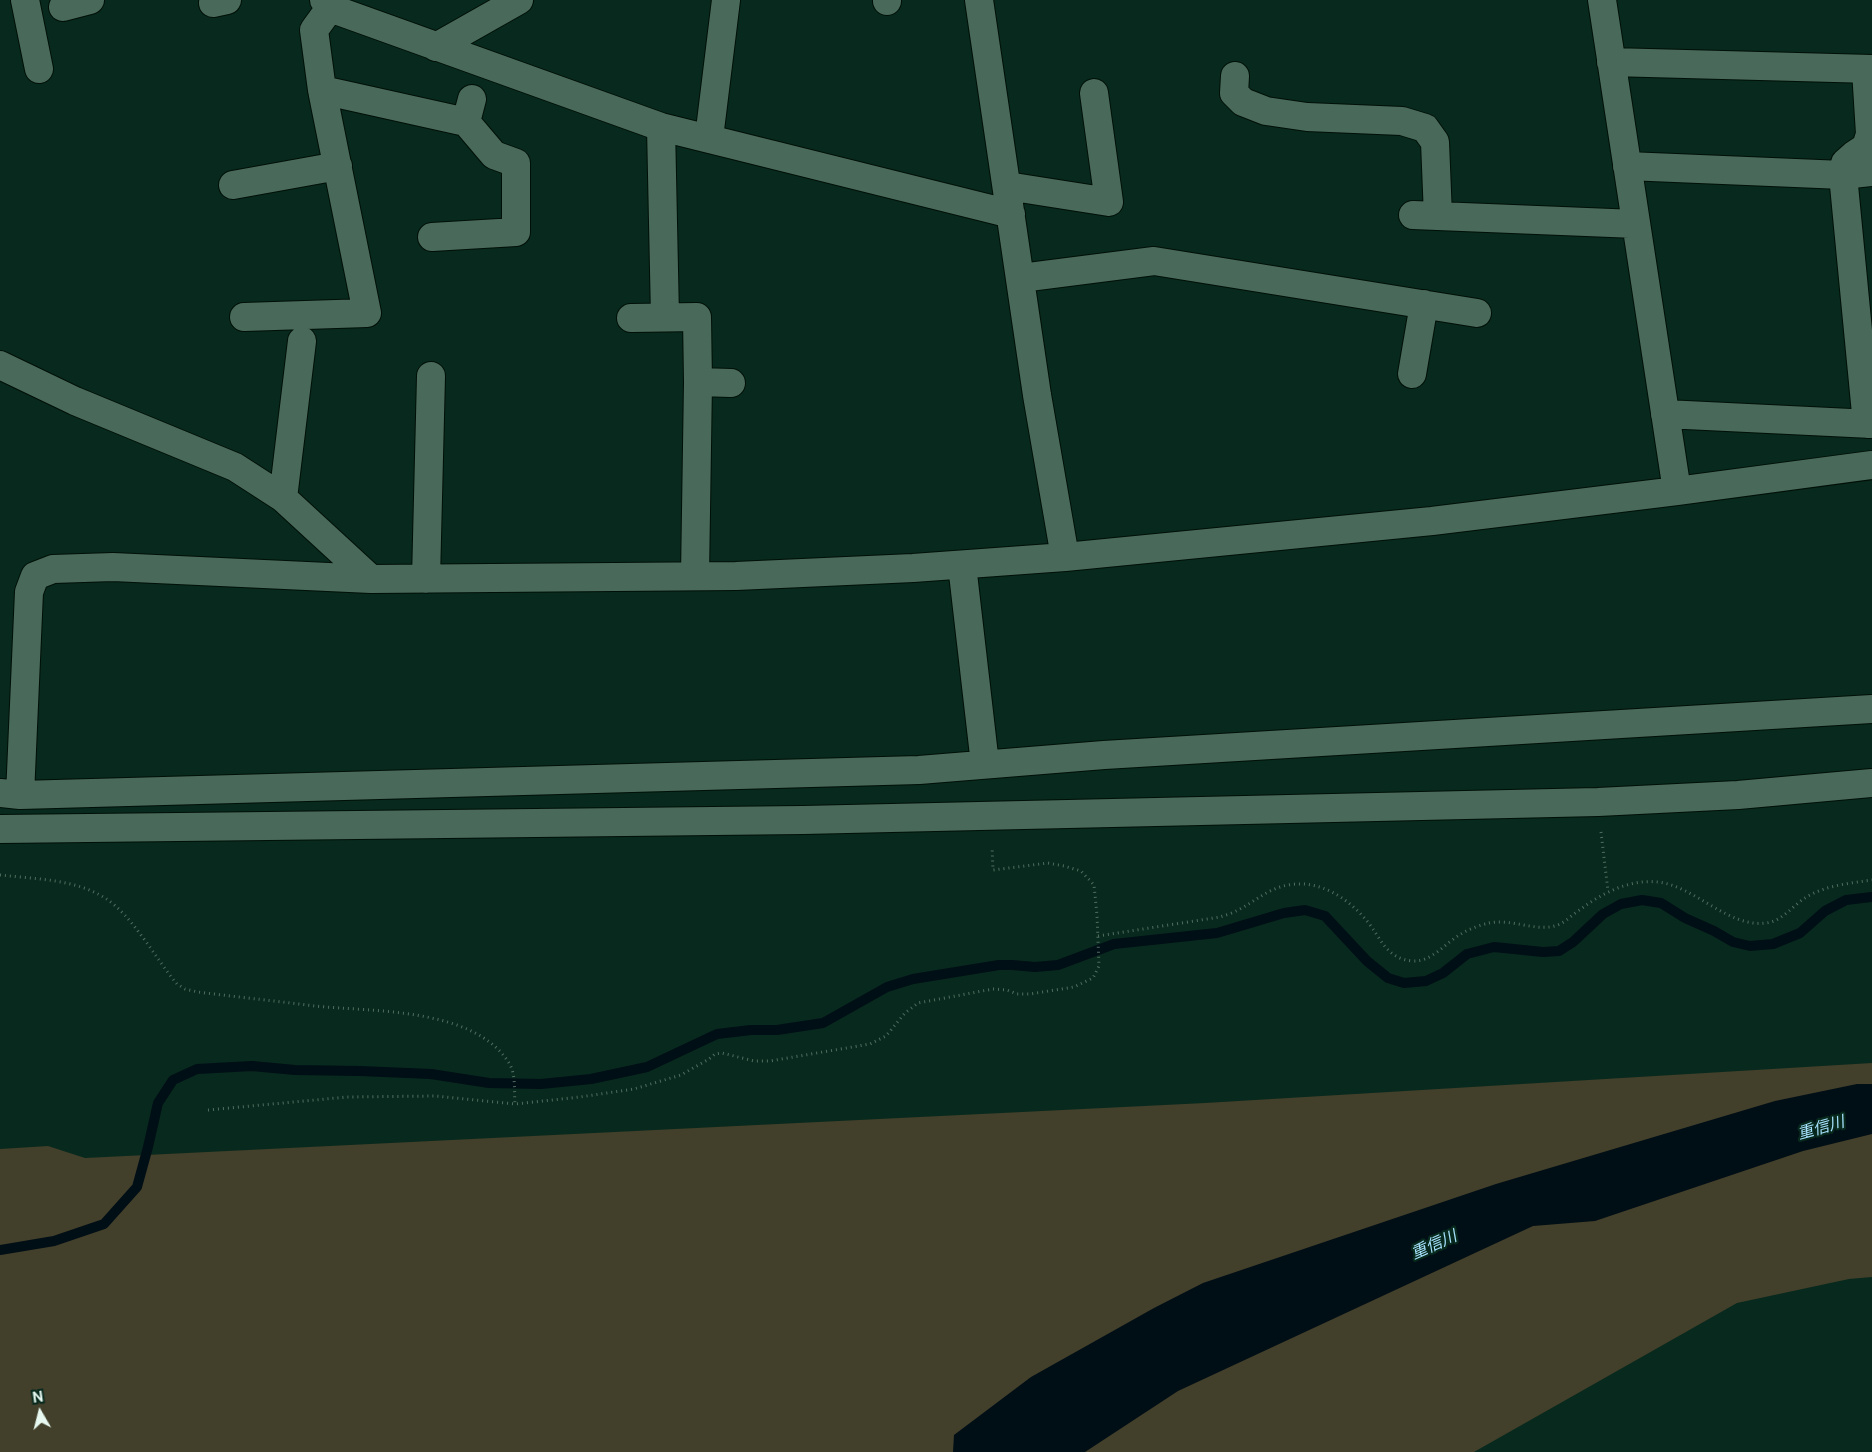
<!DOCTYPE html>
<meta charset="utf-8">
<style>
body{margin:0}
#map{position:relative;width:1872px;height:1452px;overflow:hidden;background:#08291d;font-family:"Public Sans",sans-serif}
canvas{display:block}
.north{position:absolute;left:15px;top:1387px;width:50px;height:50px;-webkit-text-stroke:4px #08291d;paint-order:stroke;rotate:352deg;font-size:14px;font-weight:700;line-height:20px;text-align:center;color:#e6f8ef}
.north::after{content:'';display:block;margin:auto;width:18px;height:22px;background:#e6f8ef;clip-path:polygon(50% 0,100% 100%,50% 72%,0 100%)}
</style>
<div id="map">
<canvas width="1872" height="1452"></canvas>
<div class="north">N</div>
</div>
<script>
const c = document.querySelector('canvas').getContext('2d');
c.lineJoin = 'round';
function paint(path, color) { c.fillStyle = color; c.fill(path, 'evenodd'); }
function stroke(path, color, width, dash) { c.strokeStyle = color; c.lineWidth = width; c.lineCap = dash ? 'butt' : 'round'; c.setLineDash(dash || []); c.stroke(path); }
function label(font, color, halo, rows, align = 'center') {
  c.font = font + ' "Public Sans","Noto Sans JP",sans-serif'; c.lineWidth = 4.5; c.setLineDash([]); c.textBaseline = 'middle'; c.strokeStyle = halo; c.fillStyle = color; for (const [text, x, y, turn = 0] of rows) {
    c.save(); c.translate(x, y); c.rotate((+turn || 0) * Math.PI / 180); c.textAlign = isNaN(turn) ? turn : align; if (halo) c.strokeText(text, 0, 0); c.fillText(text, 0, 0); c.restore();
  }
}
paint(new Path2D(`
 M 1872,1063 L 1872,1277 L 1849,1279 L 1737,1303 L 1474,1452 L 0,1452 L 0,1149 L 48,1146 L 85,1158 L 1205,1103 Z`), '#423f2a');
paint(new Path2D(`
 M 1857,1084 L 1872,1084 L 1872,1134 L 1803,1151 L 1595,1221 L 1533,1226 L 1178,1391 L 1085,1452 L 953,1452 L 954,1435 L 1031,1377 L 1154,1308 L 1203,1283 L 1496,1184 L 1775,1101 Z`), '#000e16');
stroke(new Path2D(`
 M 0,1250 L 54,1241 L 104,1224 L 137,1187 L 148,1147 L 158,1103 L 173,1080 L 197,1069 L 252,1066 L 295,1070 L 360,1071 L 431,1074 L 489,1083 L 541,1084 L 591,1079 L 647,1067 L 717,1034 L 751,1030 L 777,1030 L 823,1023 L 887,987 L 913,979 L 999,965 L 1012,965 L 1035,967 L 1058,965 L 1114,944 L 1217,933 L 1284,913 L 1305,910 L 1325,916 L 1367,961 L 1388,978 L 1404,983 L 1426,981 L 1443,973 L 1467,954 L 1494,947 L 1543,952 L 1559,951 L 1573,942 L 1603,914 L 1621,904 L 1642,900 L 1661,903 L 1685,918 L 1714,931 L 1733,942 L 1750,946 L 1773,944 L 1800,933 L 1825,911 L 1846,900 L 1872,897`), '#000e16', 10);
const street = new Path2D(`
 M 25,0 L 39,69
 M 324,0 L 330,8 L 661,127 L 1011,214
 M 979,0 L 1037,395 L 1065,557
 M 1602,0 L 1677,491
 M 887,1 L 887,0
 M 213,3 L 227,0
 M 63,7 L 90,0
 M 436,47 L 519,0
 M 1611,62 L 1872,69
 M 1866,70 L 1870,134 L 1866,147 L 1854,155 L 1845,163 L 1843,175 L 1872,172
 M 1235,76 L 1234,93 L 1243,102 L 1266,111 L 1307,117 L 1402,121 L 1425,128 L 1435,142 L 1438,216
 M 322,90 L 466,122 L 494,155 L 516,163 L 516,232 L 432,237
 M 466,122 L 472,99
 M 661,127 L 665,317
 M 709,138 L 726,0
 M 1627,166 L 1843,175 L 1867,424
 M 233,185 L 338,166
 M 1007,186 L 1109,202 L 1094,93
 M 1413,215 L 1636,224
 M 1021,278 L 1154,261 L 1477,313
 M 244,317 L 367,313 L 322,90 L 314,30 L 330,8
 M 631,318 L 697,317 L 698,382 L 695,576
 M 0,365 L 75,401 L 235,467 L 283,498 L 371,579 L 736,576 L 913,568 L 1065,557 L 1432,521 L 1677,491 L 1872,465
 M 1412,374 L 1424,304
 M 698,382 L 731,383
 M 1665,414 L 1872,424
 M 283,498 L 302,341
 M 962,565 L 985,764
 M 426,579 L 431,376
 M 0,793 L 20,795 L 919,770 L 1104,755 L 1872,709
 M 20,795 L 29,592 L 35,576 L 53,569 L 113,567 L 371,579
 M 0,829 L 803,820 L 1598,802 L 1738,795 L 1872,783`);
stroke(street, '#001008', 30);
stroke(new Path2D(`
 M 1601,832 L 1608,891
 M 0,875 C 35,879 75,879 105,898 C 132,915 156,959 177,984 L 185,989 L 198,992 C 237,997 276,1001 315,1006 C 372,1012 474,1007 509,1063 C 516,1074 514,1091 515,1104
 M 1098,936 L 1220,917 C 1226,915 1233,913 1238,910 C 1256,901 1267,889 1288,885 C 1319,879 1348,898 1367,921 C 1381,938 1386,959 1413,961 C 1432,962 1445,943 1461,934 C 1469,929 1480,925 1489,923 C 1513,918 1539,934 1560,924 C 1567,921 1574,913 1581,909 C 1602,893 1630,879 1658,882 C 1695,886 1728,928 1766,923 C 1784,921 1794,903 1810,895 C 1829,885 1851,883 1872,880
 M 208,1110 L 347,1097 L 435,1096 L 515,1104 L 580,1097 L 634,1089 L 681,1075 L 709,1059 L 715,1054 L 722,1053 L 754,1061 L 770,1061 L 870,1044 L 886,1036 L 905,1013 L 918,1003 L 993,989 L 1007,990 L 1017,994 L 1030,994 L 1074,987 L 1093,978 L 1099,966 L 1097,915 L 1094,885 L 1081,871 L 1064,866 L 1048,863 L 993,870 L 992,847`), '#516d62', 3, [1, 4]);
stroke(street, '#496a5b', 28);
label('italic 16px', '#a5e0fb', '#08291d', [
 ["重信川",1821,1128,-16],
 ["重信川",1434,1245,-24]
]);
</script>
